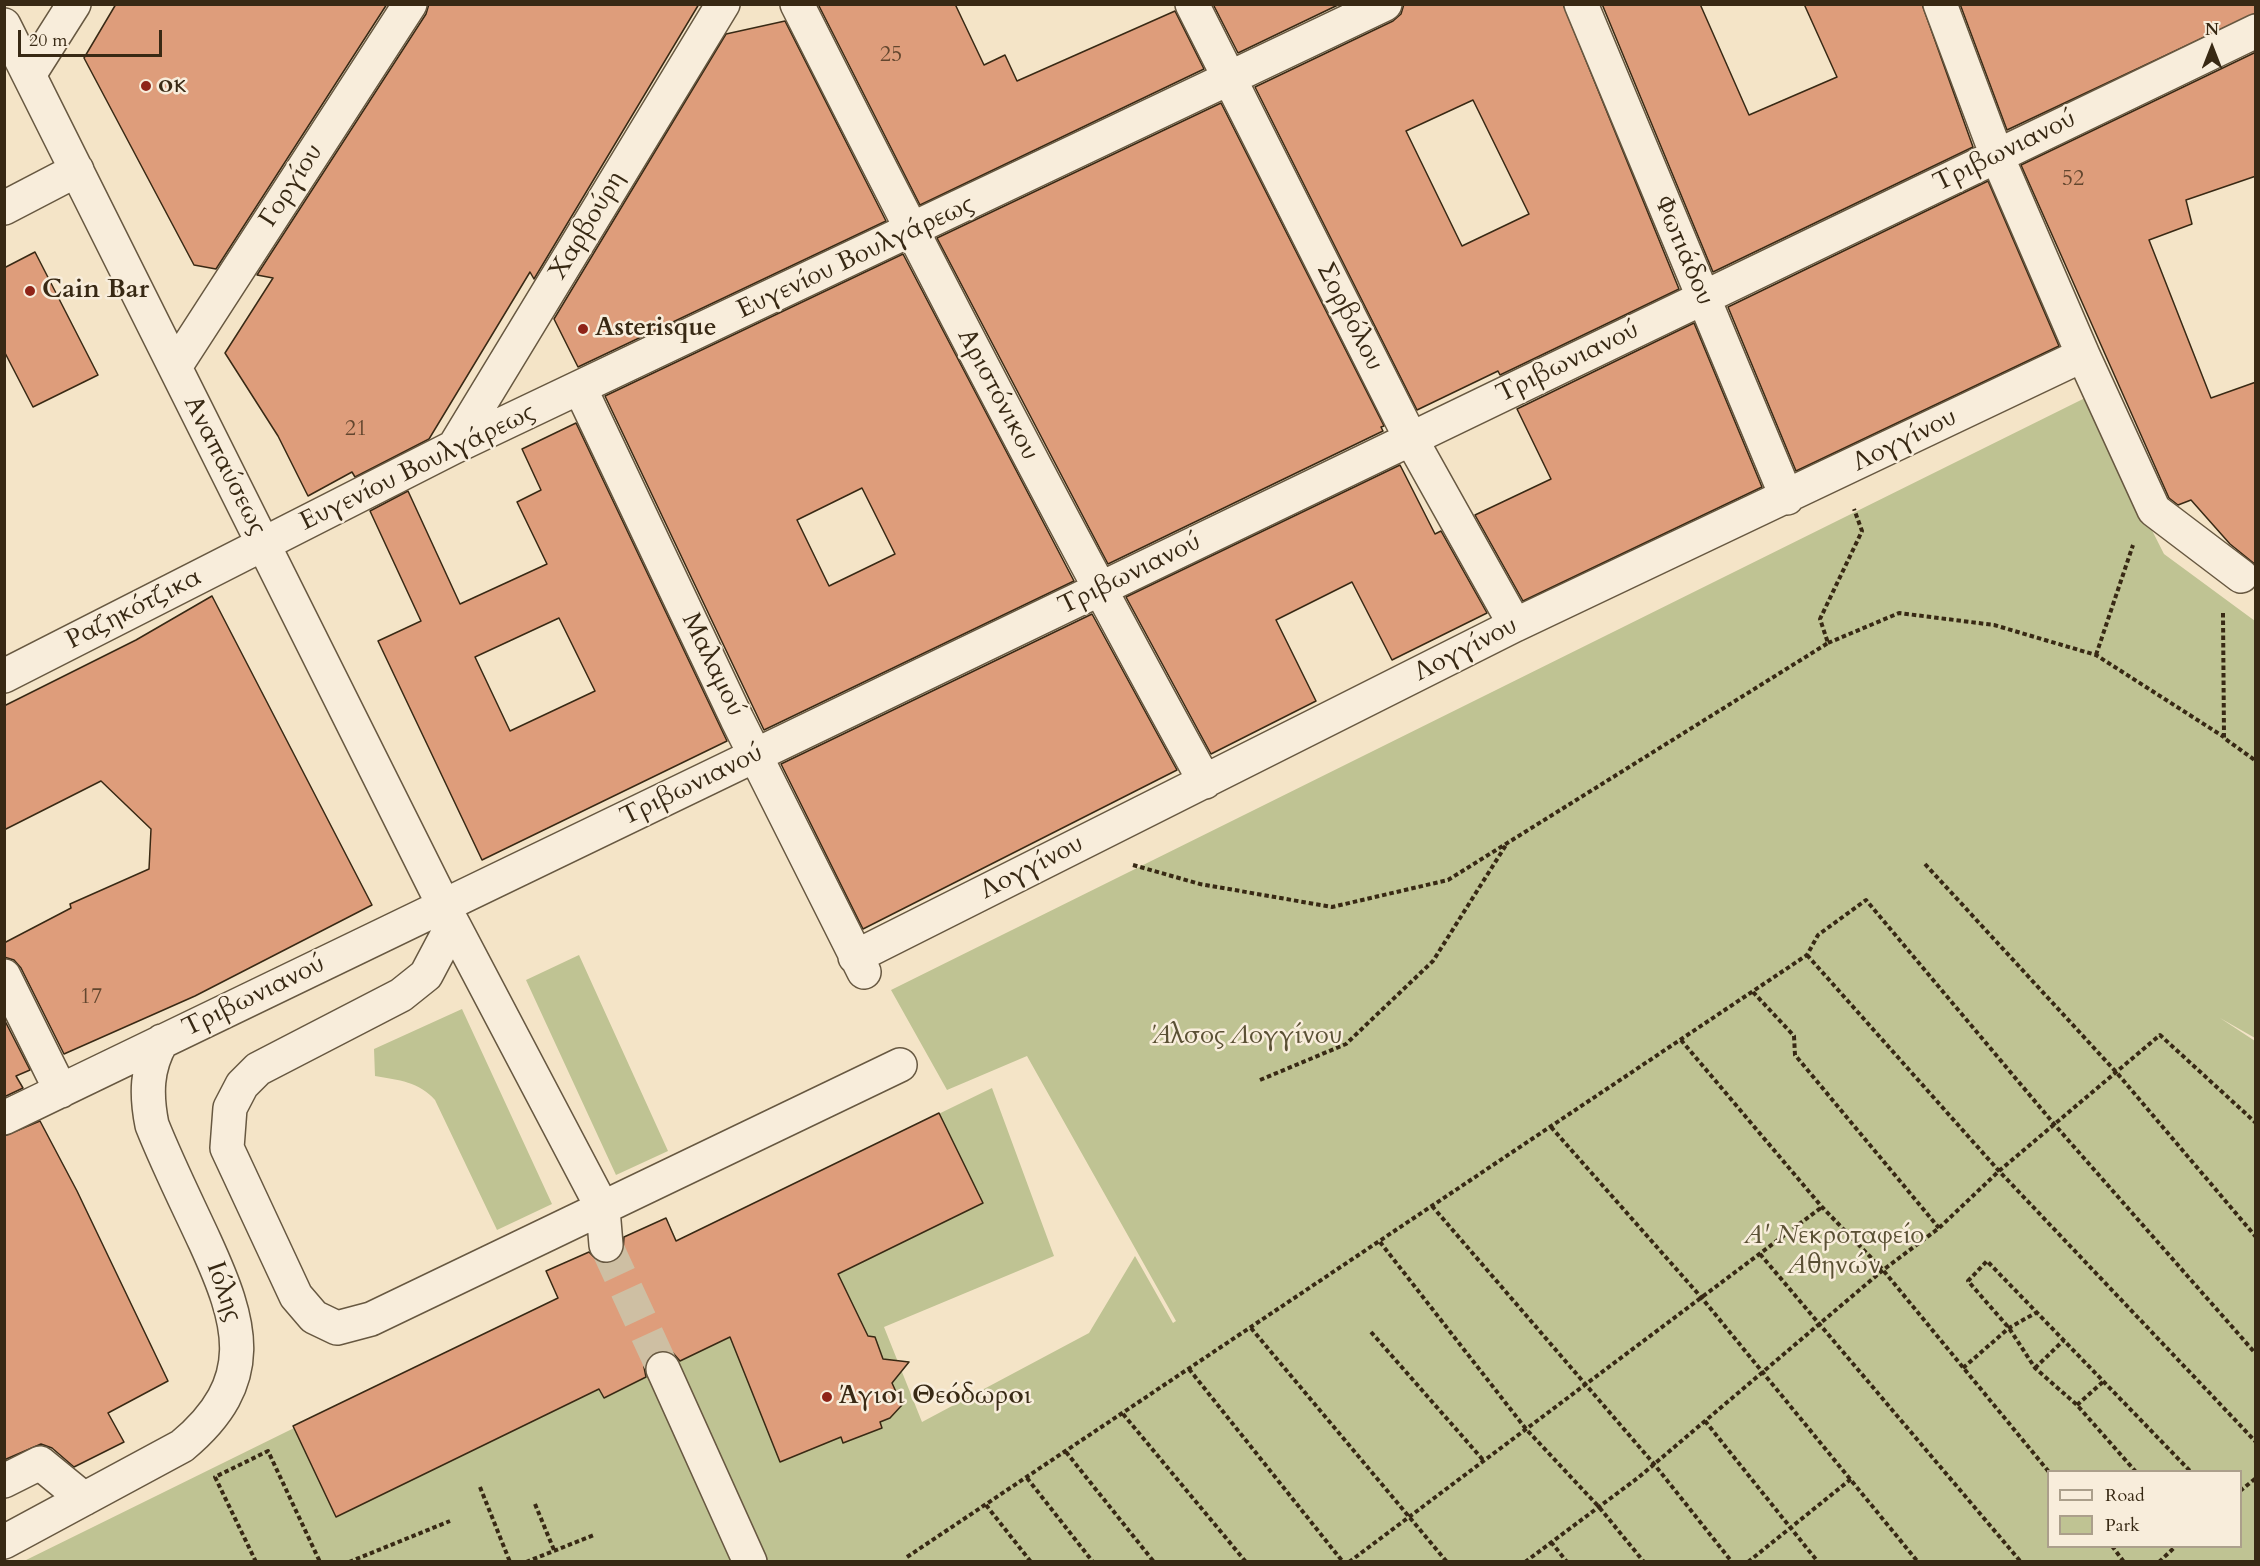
<!DOCTYPE html>
<meta charset="utf-8">
<style>
body{margin:0}
#map{position:relative;width:2260px;height:1566px;overflow:hidden;background:#f4e4c7;font-family:Cardo,serif}
canvas{display:block}
.frame{position:absolute;inset:0;border:6px solid #382914;pointer-events:none}
.legend{position:absolute;left:2047px;top:1470px;width:195px;height:78px;box-sizing:border-box;background:#f8eddb;border:2px solid #ab9f8b;margin:0;padding:8px 10px;list-style:none;font-size:18px;color:#382914}
.legend li{display:flex;align-items:center;gap:12px;height:30px}
.legend b{width:30px;border:2px solid #ab9f8b}
.north{position:absolute;left:2182px;top:18px;width:60px;height:60px;-webkit-text-stroke:4px #f8eddb;paint-order:stroke;rotate:0deg;font-size:16px;font-weight:700;line-height:24px;text-align:center;color:#382914}
.north::after{content:'';display:block;margin:auto;width:21px;height:27px;background:#382914;clip-path:polygon(50% 0,100% 100%,50% 72%,0 100%)}
.scale{position:absolute;left:18px;top:30px;width:144px;height:27px;box-sizing:border-box;border:3px solid #382914;border-top:0;padding-left:8px;font-size:18px;line-height:21px;white-space:nowrap;color:#382914;-webkit-text-stroke:4px #f8eddb;paint-order:stroke}
</style>
<div id="map">
<canvas width="2260" height="1566"></canvas>
<div class="frame"></div>
<ul class="legend">
<li><b style="height:8px;background:#f8eddb"></b>Road</li>
<li><b style="height:16px;background:#bfc393"></b>Park</li>
</ul>
<div class="north">N</div>
<div class="scale">20 m</div>
</div>
<script>
const c = document.querySelector('canvas').getContext('2d');
c.lineJoin = 'round';
function paint(path, color) { c.fillStyle = color; c.fill(path, 'evenodd'); }
function stroke(path, color, width, dash) { c.strokeStyle = color; c.lineWidth = width; c.lineCap = dash ? 'butt' : 'round'; c.setLineDash(dash || []); c.stroke(path); }
function label(font, color, halo, rows, align = 'center') {
  c.font = font + ' Cardo,serif'; c.lineWidth = 5; c.setLineDash([]); c.textBaseline = 'middle'; c.strokeStyle = halo; c.fillStyle = color; for (const [text, x, y, turn = 0] of rows) {
    c.save(); c.translate(x, y); c.rotate((+turn || 0) * Math.PI / 180); c.textAlign = isNaN(turn) ? turn : align; if (halo) c.strokeText(text, 0, 0); c.fillText(text, 0, 0); c.restore();
  }
}
paint(new Path2D(`
 M 2085,398 L 2164,554 L 2255,621 L 2255,1038 L 2220,1018 L 2255,1041 L 2255,1561 L 22,1562 L 558,1298 L 546,1271 L 666,1218 L 677,1241 L 992,1088 L 1054,1256 L 884,1327 L 922,1422 L 1089,1333 L 1135,1256 L 1173,1323 L 1176,1321 L 1027,1056 L 947,1090 L 891,990 ZM 2048,1472 L 2240,1472 L 2240,1546 L 2048,1546 Z
 M 579,955 L 668,1151 L 616,1175 L 526,980 Z
 M 462,1009 L 552,1204 L 497,1230 L 435,1100 C 419,1082 399,1080 375,1076 L 374,1049 Z`), '#bfc393');
const building = new Path2D(`
 M 116,4 L 387,4 L 216,269 L 194,265 L 84,58 Z
 M 429,4 L 699,4 L 534,279 L 530,272 L 429,439 L 355,477 L 352,472 L 308,496 L 278,436 L 225,353 L 273,278 L 257,275 L 426,14 Z
 M 818,4 L 955,4 L 984,65 L 1005,55 L 1017,81 L 1175,11 L 1204,69 L 920,205 Z
 M 1213,4 L 1340,4 L 1238,53 Z
 M 1404,4 L 1563,4 L 1679,289 L 1500,375 L 1498,371 L 1417,410 L 1255,87 L 1393,21 L 1401,14 ZM 1473,100 L 1529,214 L 1462,246 L 1406,131 Z
 M 1602,4 L 1700,4 L 1749,115 L 1837,77 L 1804,4 L 1922,4 L 1973,147 L 1713,272 Z
 M 1960,4 L 2256,4 L 2256,13 L 2007,130 Z
 M 785,21 L 886,221 L 578,367 L 554,319 L 726,34 Z
 M 2256,52 L 2256,176 L 2186,200 L 2192,224 L 2149,240 L 2211,398 L 2256,382 L 2256,565 L 2230,544 L 2191,500 L 2178,505 L 2169,498 L 2021,165 Z
 M 1221,103 L 1384,426 L 1381,427 L 1383,431 L 1108,564 L 937,238 Z
 M 1988,181 L 2059,346 L 1796,471 L 1728,307 Z
 M 35,252 L 98,375 L 33,407 L 4,351 L 4,268 Z
 M 903,254 L 1074,581 L 764,730 L 605,396 ZM 862,488 L 895,554 L 829,586 L 797,520 Z
 M 1694,323 L 1762,487 L 1523,601 L 1475,515 L 1551,479 L 1517,409 Z
 M 576,423 L 727,741 L 482,860 L 378,641 L 421,621 L 370,511 L 408,491 L 460,604 L 547,564 L 517,502 L 541,490 L 522,449 ZM 559,618 L 595,691 L 510,731 L 475,657 Z
 M 1400,465 L 1435,534 L 1441,531 L 1487,613 L 1392,660 L 1352,582 L 1276,620 L 1316,701 L 1211,754 L 1126,597 Z
 M 212,596 L 372,905 L 195,996 L 64,1054 L 21,968 L 14,960 L 4,957 L 4,943 L 71,908 L 70,904 L 149,869 L 151,829 L 101,781 L 4,830 L 4,706 L 136,640 Z
 M 1092,614 L 1177,770 L 863,929 L 781,764 Z
 M 4,1019 L 30,1070 L 16,1076 L 23,1088 L 4,1097 Z
 M 939,1113 L 983,1203 L 838,1274 L 868,1336 L 875,1337 L 883,1359 L 909,1362 L 892,1383 L 902,1405 L 890,1418 L 880,1422 L 882,1428 L 843,1443 L 841,1437 L 780,1462 L 730,1337 L 680,1361 L 673,1353 L 665,1350 L 655,1352 L 648,1358 L 644,1367 L 646,1377 L 604,1398 L 599,1389 L 336,1517 L 293,1426 L 558,1298 L 546,1271 L 589,1252 L 599,1262 L 607,1264 L 616,1261 L 623,1252 L 624,1237 L 666,1218 L 676,1241 Z
 M 40,1121 L 77,1191 L 168,1381 L 108,1413 L 124,1442 L 74,1467 L 52,1448 L 41,1444 L 4,1460 L 4,1136 Z`);
paint(building, '#de9d7b');
stroke(building, '#382914', 1.5);
stroke(new Path2D(`
 M 606,1245 L 663,1369`), '#cebfa3', 33, [33, 16]);
const minor = new Path2D(`
 M 797,4 C 929,266 1064,526 1205,782
 M 1192,4 L 1411,439 L 1515,625
 M 1581,4 L 1787,498
 M 1940,4 L 1997,156 L 2083,355 L 2154,510 L 2241,576
 M 4,25 L 453,924 L 426,975 L 401,995 L 258,1069 L 242,1085 L 230,1108 L 227,1148 L 296,1296 L 314,1317 L 337,1328 L 371,1319 L 900,1065
 M 29,75 L 74,4
 M 4,208 L 77,170
 M 175,367 L 410,4
 M 580,388 L 737,719 L 864,972
 M 454,447 L 723,4
 M 4,676 L 454,447 L 1385,4
 M 453,924 L 603,1209 L 606,1245
 M 855,957 L 1515,625 L 2083,355
 M 4,976 L 61,1091
 M 4,1118 L 2256,31
 M 663,1369 L 750,1562
 M 4,1481 L 40,1463 L 84,1499
 M 4,1542 L 182,1446 C 260,1381 242,1323 205,1242 C 187,1203 168,1165 152,1125 C 146,1095 146,1068 162,1041`);
stroke(minor, '#675841', 36);
stroke(new Path2D(`
 M 2223,613 L 2224,738 L 2256,761
 M 1828,643 L 1899,613 L 1994,625 L 2096,655 L 2224,737
 M 2096,655 L 2133,545
 M 1925,864 L 2117,1073 L 2256,1237
 M 1133,865 L 1200,884 L 1332,907 L 1448,880 L 1828,643 L 1820,619 L 1862,531 L 1854,509
 M 1807,955 L 1999,1171 L 2256,1442
 M 1753,992 L 1794,1036 L 1795,1055 L 1939,1228
 M 1681,1040 L 1822,1207 L 1883,1270 L 2049,1472
 M 1260,1080 L 1346,1044 L 1433,961 L 1506,845
 M 1551,1127 L 1701,1297 L 1918,1562
 M 1432,1206 L 1654,1464 L 1732,1562
 M 1380,1242 L 1526,1429 L 1599,1507 L 1644,1562
 M 1760,1254 L 2021,1562
 M 1251,1328 L 1447,1562
 M 1371,1332 L 1484,1461
 M 1963,1368 L 2009,1328 L 2039,1311
 M 2035,1368 L 2064,1340
 M 1189,1369 L 1343,1562
 M 2077,1405 L 2104,1381
 M 1123,1414 L 1246,1562
 M 1705,1421 L 1818,1562
 M 1066,1452 L 1154,1562
 M 2136,1472 L 2077,1405 L 2035,1368 L 2009,1328 L 1968,1281 L 1987,1261 L 2191,1472
 M 1027,1478 L 1093,1562
 M 480,1487 L 510,1562
 M 2240,1491 L 2256,1478
 M 535,1504 L 554,1550
 M 986,1505 L 1031,1562
 M 1551,1542 L 1567,1562
 M 2112,1546 L 2124,1562
 M 907,1557 L 1807,955 L 1818,935 L 1866,900 L 2054,1124 L 2256,1354
 M 158,1562 L 162,1562
 M 256,1562 L 215,1477 L 268,1451 L 320,1562
 M 349,1562 L 450,1521
 M 526,1562 L 594,1535
 M 1349,1562 L 1822,1207
 M 1525,1562 L 1639,1477 L 1883,1270 L 1939,1228 L 1999,1171 L 2160,1035 L 2256,1123
 M 1748,1562 L 1851,1479
 M 2159,1562 L 2176,1546`), '#382914', 4, [4.5, 3]);
stroke(minor, '#f8eddb', 33);
for (const [x, y, r, color] of [
 [146,86,6,"#8f2418"],
 [30,291,6,"#8f2418"],
 [583,329,6,"#8f2418"],
 [827,1397,6,"#8f2418"]
]) { const dot = new Path2D(); dot.arc(x, y, r, 0, 2 * Math.PI); c.fillStyle = color; c.fill(dot); stroke(dot, '#f8eddb', 2); }
label('22px', '#62462e', null, [
 ["25",891,56],
 ["52",2073,180],
 ["21",356,430],
 ["17",91,998]
]);
label('bold 26px', '#382914', '#f8eddb', [
 ["οκ",158,86],
 ["Cain Bar",42,291],
 ["Asterisque",595,329],
 ["Άγιοι Θεόδωροι",839,1397]
], 'left');
label('26px', '#382914', '#f8eddb', [
 ["Τριβωνιανού",2005,152,-26],
 ["Γοργίου",292,186,-57],
 ["Χαρβούρη",588,226,-59],
 ["Φωτιάδου",1683,251,67],
 ["Ευγενίου Βουλγάρεως",856,258,-25],
 ["Σορβόλου",1349,317,63],
 ["Τριβωνιανού",1568,363,-26],
 ["Αριστόνικου",997,395,62],
 ["Λογγίνου",1905,441,-26],
 ["Αναπαύσεως",224,466,63],
 ["Ευγενίου Βουλγάρεως",418,468,-26],
 ["Τριβωνιανού",1130,575,-26],
 ["Ραζηκότζικα",134,610,-27],
 ["Λογγίνου",1466,650,-27],
 ["Μαλαμού",712,665,64],
 ["Τριβωνιανού",692,786,-26],
 ["Λογγίνου",1032,868,-27],
 ["Τριβωνιανού",254,997,-26],
 ["Ιόλης",223,1292,71]
]);
label('italic 26px', '#5a5034', '#f8eddb', [
 ["Άλσος Λογγίνου",1247,1037],
 ["Α' Νεκροταφείο",1834,1237],
 ["Αθηνών",1834,1267]
]);
</script>
